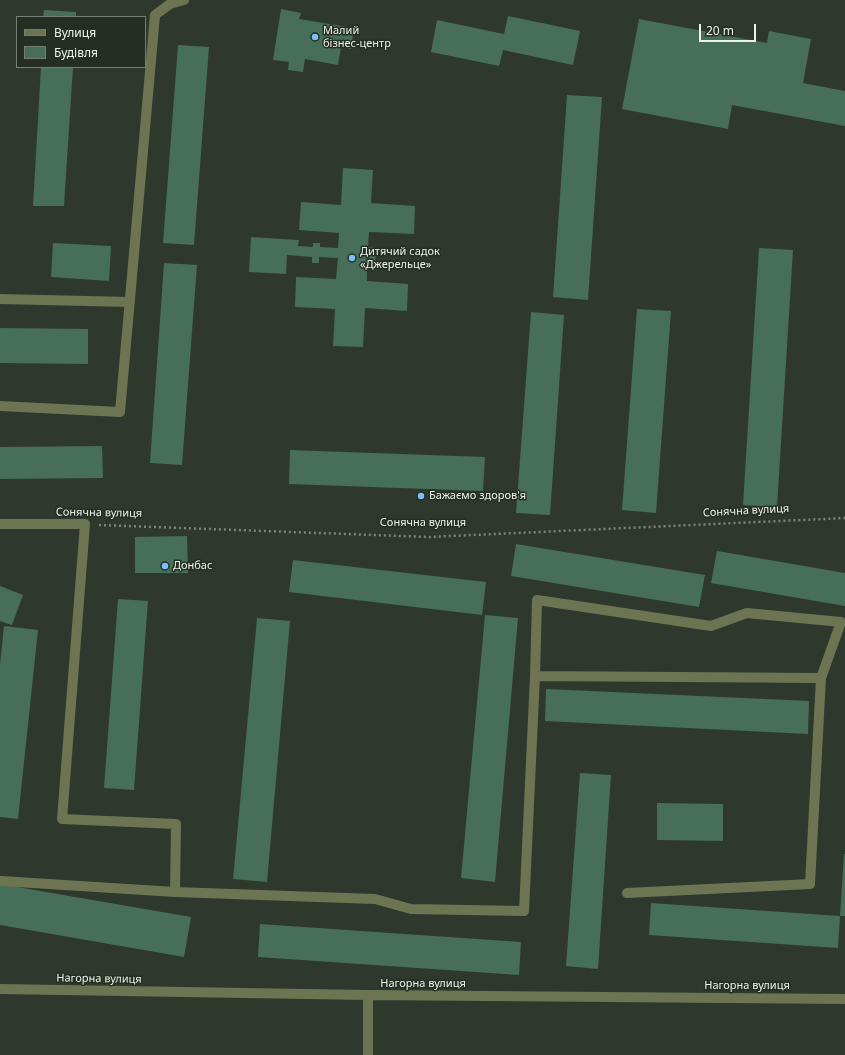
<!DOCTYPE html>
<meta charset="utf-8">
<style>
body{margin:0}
#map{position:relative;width:845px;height:1055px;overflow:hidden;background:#2f382c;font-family:"Noto Sans",sans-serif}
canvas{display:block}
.legend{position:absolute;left:16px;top:16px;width:130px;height:52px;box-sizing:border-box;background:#252e22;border:1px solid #757d73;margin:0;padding:5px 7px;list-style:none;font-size:12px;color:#eef4ec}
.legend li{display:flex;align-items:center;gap:8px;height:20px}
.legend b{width:20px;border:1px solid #757d73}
.scale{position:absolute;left:699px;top:24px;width:57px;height:18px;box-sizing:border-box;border:2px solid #eef4ec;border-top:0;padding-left:5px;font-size:12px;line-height:14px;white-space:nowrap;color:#eef4ec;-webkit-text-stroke:3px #252e22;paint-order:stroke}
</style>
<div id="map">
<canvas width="845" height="1055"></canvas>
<ul class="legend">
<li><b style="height:5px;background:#6d7451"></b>Вулиця</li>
<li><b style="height:11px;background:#466e59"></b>Будівля</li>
</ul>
<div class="scale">20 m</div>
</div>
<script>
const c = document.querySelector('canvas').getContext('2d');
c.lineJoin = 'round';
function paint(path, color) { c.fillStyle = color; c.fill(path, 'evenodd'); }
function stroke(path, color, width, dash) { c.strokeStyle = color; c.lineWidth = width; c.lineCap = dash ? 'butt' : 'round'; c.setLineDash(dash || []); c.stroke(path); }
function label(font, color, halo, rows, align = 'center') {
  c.font = font + ' "Noto Sans",sans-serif'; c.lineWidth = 3; c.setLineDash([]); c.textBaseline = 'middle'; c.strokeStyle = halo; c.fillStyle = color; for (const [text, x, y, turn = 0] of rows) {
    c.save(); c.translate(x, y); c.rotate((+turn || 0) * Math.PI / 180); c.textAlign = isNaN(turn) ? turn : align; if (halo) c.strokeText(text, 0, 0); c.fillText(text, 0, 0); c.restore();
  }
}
paint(new Path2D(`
 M 281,9 L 301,13 L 299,19 L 354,28 L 351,49 L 341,47 L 338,65 L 305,59 L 303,72 L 288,70 L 289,62 L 273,60 Z
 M 44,10 L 76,12 L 76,17 L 43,17 Z
 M 508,16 L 580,31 L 573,65 L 503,50 L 499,66 L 431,52 L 437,20 L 504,34 Z
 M 639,19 L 767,43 L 769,31 L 811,39 L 803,83 L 845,91 L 845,126 L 732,105 L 728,129 L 622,109 Z
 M 178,45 L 209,47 L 194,245 L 163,243 Z
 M 41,67 L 73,67 L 64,206 L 33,206 Z
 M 567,95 L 602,97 L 588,300 L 553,297 Z
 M 343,168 L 373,170 L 371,203 L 415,206 L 414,234 L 369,232 L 368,247 L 376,248 L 375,268 L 367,268 L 367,281 L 408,284 L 407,311 L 365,308 L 363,347 L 333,346 L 335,309 L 295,307 L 296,277 L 336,279 L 338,258 L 319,257 L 319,263 L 312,263 L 312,257 L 287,255 L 286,274 L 249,272 L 251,237 L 299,240 L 298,246 L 313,247 L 313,243 L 320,243 L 320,247 L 338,248 L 339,233 L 299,230 L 301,202 L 341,205 Z
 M 53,243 L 111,246 L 109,281 L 51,277 Z
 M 759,248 L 793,250 L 777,507 L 743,505 Z
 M 164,263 L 197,265 L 182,465 L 150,463 Z
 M 637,309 L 671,311 L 656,513 L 622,510 Z
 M 531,312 L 564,315 L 550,515 L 516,513 Z
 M 0,328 L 88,329 L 88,364 L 0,363 Z
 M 102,446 L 103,478 L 0,479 L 0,447 Z
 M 290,450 L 485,457 L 483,491 L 289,484 Z
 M 187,536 L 188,573 L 135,573 L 135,537 Z
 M 516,544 L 705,575 L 699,607 L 511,576 Z
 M 717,551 L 845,573 L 845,606 L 711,583 Z
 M 293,560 L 486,582 L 482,615 L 289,592 Z
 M 0,586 L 23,595 L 12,625 L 0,621 Z
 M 118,599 L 148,601 L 134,790 L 104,788 Z
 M 485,615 L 518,618 L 495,882 L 461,878 Z
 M 257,618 L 290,621 L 267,882 L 233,879 Z
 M 4,626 L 38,630 L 18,819 L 0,817 L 0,665 Z
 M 546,689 L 809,701 L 808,734 L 545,721 Z
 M 580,773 L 611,775 L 598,969 L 566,966 Z
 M 657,803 L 723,804 L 723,841 L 657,840 Z
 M 844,854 L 845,854 L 845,916 L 840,916 Z
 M 0,884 L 191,917 L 184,957 L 0,925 Z
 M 651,903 L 840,916 L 838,948 L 649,935 Z
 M 260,924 L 521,942 L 519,975 L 258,957 Z`), '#466e59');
stroke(new Path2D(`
 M 99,525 L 429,537 L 845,518`), '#7e857b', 2.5, [2, 3]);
stroke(new Path2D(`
 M 0,299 L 130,302
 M 0,406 L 120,412 L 155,15 L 170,4 L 184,0
 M 0,524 L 85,524 L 62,819 L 176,824 L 175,892
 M 1,881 L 175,892 L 375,899 L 411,909 L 524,911 L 535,676 L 821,678 L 841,622 L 747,613 L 711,626 L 537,600 L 535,676
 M 627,893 L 810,884 L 821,678
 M 0,989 L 368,995 L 845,999
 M 368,995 L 368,1055`), '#6d7451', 10);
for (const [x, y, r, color] of [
 [315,37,4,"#7cbef9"],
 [352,258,4,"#7cbef9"],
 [421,496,4,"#7cbef9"],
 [165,566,4,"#7cbef9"]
]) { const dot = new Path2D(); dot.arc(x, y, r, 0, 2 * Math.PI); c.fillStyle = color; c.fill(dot); stroke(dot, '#252e22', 1.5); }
label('11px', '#eef4ec', '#252e22', [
 ["Малий",323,31],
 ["бізнес-центр",323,44],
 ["Дитячий садок",360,252],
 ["«Джерельце»",360,265],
 ["Бажаємо здоров'я",429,496],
 ["Донбас",173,566]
], 'left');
label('11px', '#eef4ec', '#252e22', [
 ["Сонячна вулиця",746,511,-3],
 ["Сонячна вулиця",99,513,1],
 ["Сонячна вулиця",423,523],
 ["Нагорна вулиця",99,979,1],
 ["Нагорна вулиця",423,984],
 ["Нагорна вулиця",747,986]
]);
</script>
